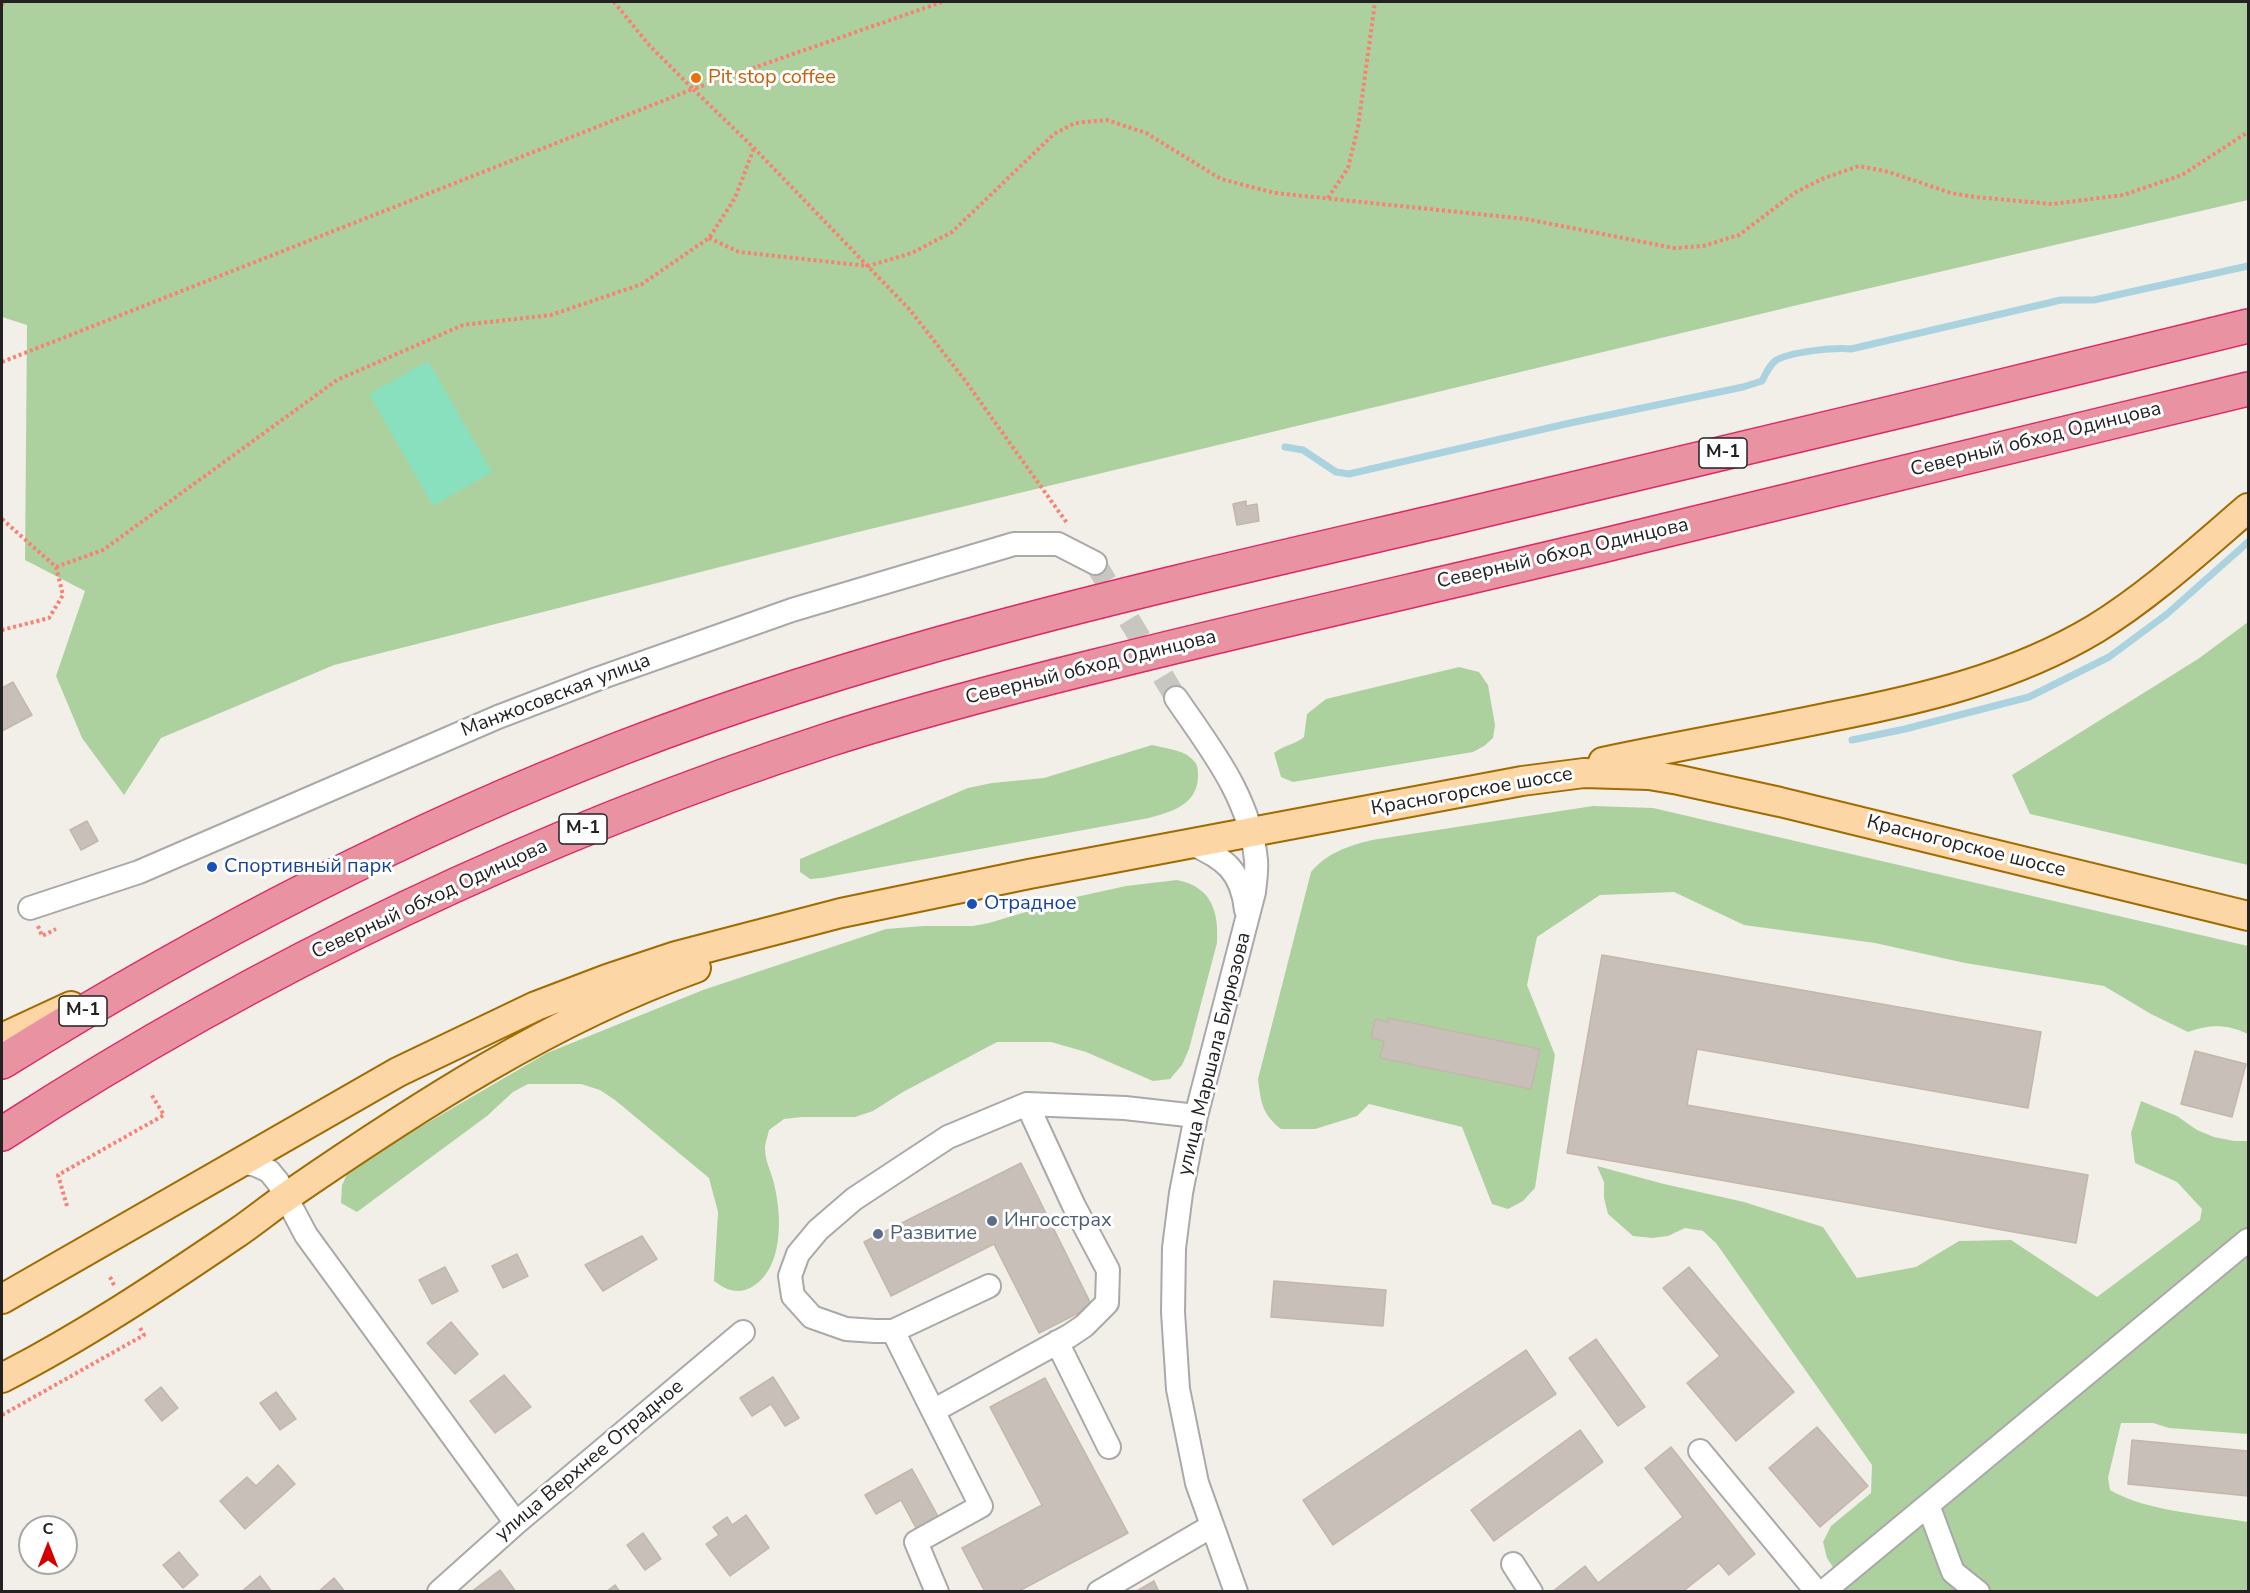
<!DOCTYPE html>
<meta charset="utf-8">
<style>
body{margin:0}
#map{position:relative;width:2250px;height:1593px;overflow:hidden;background:#f2efe9;font-family:"Nunito Sans",sans-serif}
canvas{display:block}
.frame{position:absolute;inset:0;border:3px solid #222;pointer-events:none}
.north{position:absolute;left:18px;top:1515px;width:60px;height:60px;box-sizing:border-box;background:#fff;border:2px solid #a7a7a7;border-radius:50%;rotate:0deg;font-size:16px;font-weight:700;line-height:24px;text-align:center;color:#222}
.north::after{content:'';display:block;margin:auto;width:21px;height:27px;background:#d40000;clip-path:polygon(50% 0,100% 100%,50% 72%,0 100%)}
</style>
<div id="map">
<canvas width="2250" height="1593"></canvas>
<div class="frame"></div>
<div class="north">С</div>
</div>
<script>
const c = document.querySelector('canvas').getContext('2d');
c.lineJoin = 'round';
function paint(path, color) { c.fillStyle = color; c.fill(path, 'evenodd'); }
function stroke(path, color, width, dash) { c.strokeStyle = color; c.lineWidth = width; c.lineCap = dash ? 'butt' : 'round'; c.setLineDash(dash || []); c.stroke(path); }
function label(font, color, halo, rows, align = 'center') {
  c.font = font + ' "Nunito Sans",sans-serif'; c.lineWidth = 6; c.setLineDash([]); c.textBaseline = 'middle'; c.strokeStyle = halo; c.fillStyle = color; for (const [text, x, y, turn = 0] of rows) {
    c.save(); c.translate(x, y); c.rotate((+turn || 0) * Math.PI / 180); c.textAlign = isNaN(turn) ? turn : align; if (halo) c.strokeText(text, 0, 0); c.fillText(text, 0, 0); c.restore();
  }
}
paint(new Path2D(`
 M 2,2 L 2248,2 L 2248,200 L 1806,303 L 862,531 L 334,665 L 161,738 L 124,795 L 82,738 L 56,676 L 85,591 L 25,560 L 27,325 L 2,317 Z
 M 2248,622 L 2248,865 L 2030,814 L 2012,775 L 2198,659 Z
 M 1459,667 L 1479,672 L 1488,685 L 1495,725 L 1493,738 L 1484,746 L 1473,752 L 1293,782 L 1281,777 L 1274,753 C 1284,745 1294,745 1304,737 L 1307,714 L 1326,699 Z
 M 1152,745 C 1164,748 1184,750 1192,759 C 1198,764 1198,769 1198,776 C 1198,804 1172,812 1149,818 L 822,878 L 810,879 L 800,872 L 800,859 L 968,788 L 992,783 L 1044,778 Z
 M 1593,806 L 1653,808 L 2248,946 L 2248,1034 C 2227,1024 2210,1024 2188,1032 L 2151,1014 L 2104,986 L 1965,963 L 1875,943 L 1744,925 L 1674,892 L 1600,895 L 1537,937 L 1527,985 L 1555,1055 L 1535,1188 L 1523,1201 L 1508,1209 L 1492,1204 L 1462,1127 L 1369,1104 L 1357,1116 L 1315,1129 L 1281,1129 C 1262,1114 1261,1103 1258,1079 L 1311,872 C 1327,853 1348,846 1372,840 Z
 M 1177,880 C 1211,887 1219,910 1217,943 L 1189,1049 L 1182,1065 L 1170,1079 L 1153,1081 L 1086,1052 L 1051,1042 L 997,1042 L 903,1092 L 873,1111 L 855,1117 L 802,1117 L 784,1119 L 769,1130 C 768,1136 765,1142 765,1148 C 765,1160 770,1169 773,1180 C 782,1212 785,1268 752,1287 C 738,1295 726,1290 714,1281 L 718,1212 L 709,1178 L 615,1100 L 600,1090 L 581,1084 L 528,1084 L 513,1092 L 487,1116 L 357,1212 L 341,1203 L 342,1185 L 350,1168 L 547,1053 L 703,990 L 886,929 L 923,926 L 973,926 L 989,923 L 1076,897 L 1126,886 Z
 M 2141,1101 L 2177,1116 L 2197,1130 L 2214,1137 L 2234,1141 L 2248,1141 L 2248,1434 L 2169,1428 L 2153,1423 L 2121,1423 L 2108,1478 L 2110,1490 C 2145,1511 2207,1515 2248,1522 L 2248,1591 L 1812,1591 L 1836,1572 L 1827,1558 L 1823,1542 L 1831,1526 L 1871,1493 L 1872,1465 L 1716,1243 L 1703,1231 L 1685,1228 L 1668,1236 L 1652,1238 L 1633,1236 L 1608,1214 L 1604,1198 L 1604,1182 L 1597,1166 L 1664,1184 L 1744,1202 L 1823,1227 L 1857,1278 L 1916,1267 L 1959,1241 L 2011,1240 L 2097,1297 L 2200,1220 L 2202,1209 L 2177,1182 L 2135,1163 L 2131,1133 Z`), '#add19e');
paint(new Path2D(`
 M 428,361 L 492,472 L 433,506 L 369,394 Z`), '#88e0be');
stroke(new Path2D(`
 M 1285,447 L 1303,450 L 1336,472 L 1349,474 L 1570,423 L 1743,387 L 1762,381 C 1765,375 1769,366 1775,361 C 1788,352 1835,347 1851,349 L 2061,300 L 2094,300 L 2248,266
 M 1852,740 L 1905,729 L 2029,697 L 2109,657 L 2167,614 L 2248,542`), '#aad3df', 7);
const building = new Path2D(`
 M 1246,501 L 1246,506 L 1257,504 L 1259,521 L 1237,525 L 1233,504 Z
 M 13,682 L 32,715 L 2,731 L 2,688 Z
 M 87,821 L 98,841 L 81,850 L 70,830 Z
 M 1602,955 L 2041,1032 L 2028,1108 L 1697,1049 L 1687,1105 L 2088,1175 L 2076,1243 L 1567,1153 Z
 M 1388,1018 L 1540,1049 L 1531,1089 L 1380,1058 L 1384,1041 L 1371,1038 L 1375,1019 L 1388,1022 Z
 M 2195,1051 L 2246,1064 L 2232,1117 L 2181,1104 Z
 M 1021,1163 L 1092,1306 L 1039,1333 L 994,1244 L 891,1296 L 864,1242 Z
 M 642,1236 L 657,1259 L 603,1291 L 585,1265 Z
 M 517,1254 L 528,1276 L 503,1288 L 492,1266 Z
 M 445,1267 L 458,1291 L 432,1304 L 419,1280 Z
 M 1689,1267 L 1794,1392 L 1736,1441 L 1687,1383 L 1720,1356 L 1663,1288 Z
 M 1274,1281 L 1386,1290 L 1383,1326 L 1271,1317 Z
 M 451,1322 L 478,1354 L 455,1374 L 427,1343 Z
 M 1596,1339 L 1645,1407 L 1618,1426 L 1569,1358 Z
 M 1526,1350 L 1556,1394 L 1333,1545 L 1303,1500 Z
 M 504,1375 L 531,1407 L 495,1433 L 470,1401 Z
 M 773,1377 L 799,1418 L 785,1426 L 771,1404 L 752,1416 L 740,1398 Z
 M 1045,1378 L 1128,1533 L 1017,1592 L 985,1592 L 962,1548 L 1042,1505 L 990,1407 Z
 M 161,1387 L 178,1408 L 162,1421 L 145,1400 Z
 M 276,1392 L 296,1419 L 280,1430 L 260,1403 Z
 M 1817,1427 L 1868,1486 L 1820,1527 L 1769,1468 Z
 M 1580,1430 L 1603,1462 L 1494,1541 L 1471,1510 Z
 M 2132,1440 L 2248,1451 L 2248,1496 L 2128,1484 Z
 M 1671,1447 L 1755,1554 L 1729,1575 L 1719,1563 L 1682,1592 L 1552,1592 L 1585,1566 L 1598,1583 L 1683,1517 L 1645,1468 Z
 M 278,1465 L 295,1484 L 245,1529 L 220,1501 L 247,1477 L 256,1486 Z
 M 912,1469 L 939,1518 L 917,1530 L 901,1500 L 876,1514 L 865,1495 Z
 M 746,1515 L 769,1548 L 730,1576 L 706,1544 L 719,1535 L 713,1527 L 727,1517 L 732,1525 Z
 M 643,1533 L 661,1559 L 645,1570 L 627,1545 Z
 M 179,1552 L 198,1575 L 183,1588 L 163,1565 Z
 M 500,1570 L 516,1592 L 471,1592 Z
 M 260,1576 L 272,1592 L 241,1592 Z
 M 334,1578 L 345,1592 L 318,1592 Z
 M 1154,1581 L 1159,1592 L 1135,1592 Z
 M 615,1585 L 620,1592 L 606,1592 Z`);
paint(building, '#c7bfb8');
stroke(building, '#c4b6ab', 1.5);
stroke(new Path2D(`
 M 1095,563 L 1176,698`), '#c8c6c1', 22, [22, 11]);
const minor = new Path2D(`
 M 1176,698 C 1210,748 1250,797 1256,860 C 1257,870 1255,882 1254,892 L 1196,1116 L 1181,1193 L 1174,1248 L 1173,1312 L 1178,1389 L 1197,1483 L 1236,1592
 M 1192,844 C 1225,858 1242,872 1246,910
 M 30,908 L 139,872 L 498,717 L 597,679 L 792,610 L 1014,544 L 1058,544 L 1095,563
 M 239,1162 L 256,1165 L 269,1171 L 278,1182 L 306,1235 L 516,1523
 M 989,1286 L 893,1331 L 875,1331 L 846,1329 L 812,1317 L 793,1296 L 790,1276 L 798,1254 L 818,1230 L 854,1199 L 948,1137 L 1027,1104 L 1125,1108 L 1196,1116
 M 893,1331 L 933,1411 L 1069,1336 L 1084,1326 L 1107,1303 L 1108,1270 L 1074,1206 L 1027,1104
 M 1057,1342 L 1109,1447
 M 933,1411 L 981,1506 L 916,1542 L 937,1592
 M 1700,1451 L 1817,1592
 M 1928,1505 L 1953,1572 L 1978,1592
 M 1513,1564 L 1531,1592
 M 439,1592 L 516,1523 L 743,1332
 M 1099,1592 L 1212,1526
 M 1823,1592 L 2248,1240`);
const major = new Path2D(`
 M 1603,762 C 1678,746 1754,733 1830,717 C 1922,699 2013,678 2095,629 C 2150,595 2199,550 2248,508
 M 2,1038 L 71,1006
 M 2,1299 L 398,1072 L 536,1006 L 607,979 L 676,956 L 841,913 L 1029,874 L 1522,781 L 1584,773 L 1649,775 L 1679,780 L 1780,802 L 2248,916
 M 2,1378 C 82,1337 159,1286 234,1235 C 252,1223 270,1208 289,1195 C 414,1109 552,1019 696,968`);
const highway = new Path2D(`
 M 2,1062 C 198,940 403,833 619,749 C 887,645 1168,584 1447,519 C 1715,457 1981,391 2248,326
 M 2,1134 C 259,967 539,834 831,739 C 918,711 1007,688 1096,666 C 1263,624 1430,587 1597,547 C 1815,496 2031,441 2248,389`);
stroke(minor, '#a9a9a9', 26);
stroke(major, '#a06b00', 32);
stroke(highway, '#dc2a67', 36);
stroke(new Path2D(`
 M 942,2 L 693,89 L 754,148 L 910,310 L 964,379 L 1067,523
 M 2,5 L 4,2
 M 1328,198 L 1348,168 L 1358,127 L 1375,2
 M 709,238 L 739,252 L 868,266 L 912,253 L 952,232 L 1054,134 L 1075,123 L 1107,120 L 1146,133 L 1221,179 L 1275,193 L 1526,219 L 1674,248 L 1703,246 L 1739,235 L 1796,192 L 1822,179 L 1859,166 L 1889,172 L 1951,193 L 1975,197 L 2052,204 L 2123,195 L 2182,175 L 2248,132
 M 2,362 L 693,89 L 649,45 L 614,2
 M 2,519 L 56,567 L 63,595 L 49,618 L 2,630
 M 56,567 L 103,550 L 337,380 L 463,325 L 551,315 L 642,284 L 709,238 L 735,198 L 754,148
 M 38,926 L 42,936 L 56,929
 M 67,1206 L 58,1175 L 164,1115 L 151,1094
 M 110,1277 L 115,1287
 M 2,1415 L 144,1335 L 139,1326`), '#fa8072', 4, [3, 3]);
stroke(minor, '#fff', 22);
stroke(major, '#fcd6a4', 28);
stroke(highway, '#e892a2', 33);
for (const [x, y, r, color] of [
 [696,78,6,"#e8710a"],
 [212,867,6,"#1a4fb4"],
 [972,904,6,"#1a4fb4"],
 [992,1221,6,"#5c6f8a"],
 [878,1234,6,"#5c6f8a"]
]) { const dot = new Path2D(); dot.arc(x, y, r, 0, 2 * Math.PI); c.fillStyle = color; c.fill(dot); stroke(dot, '#fff', 2); }
for (const [x, y, w] of [
 [1723,453,48],
 [583,829,48],
 [83,1011,48]
]) { const box = new Path2D(); box.roundRect(x - w / 2, y - 15, w, 30, 4.5); c.fillStyle = '#fff'; c.fill(box); stroke(box, '#222', 1.5); }
label('bold 18px', '#222', null, [
 ["М-1",1723,453],
 ["М-1",583,829],
 ["М-1",83,1011]
]);
label('20px', '#c56008', '#fff', [
 ["Pit stop coffee",708,78]
], 'left');
label('20px', '#222', '#fff', [
 ["Северный обход Одинцова",2036,440,-14],
 ["Северный обход Одинцова",1563,554,-13],
 ["Северный обход Одинцова",1091,668,-14],
 ["Манжосовская улица",556,696,-21],
 ["Красногорское шоссе",1472,792,-10],
 ["Красногорское шоссе",1966,847,14],
 ["Северный обход Одинцова",430,900,-25],
 ["улица Маршала Бирюзова",1215,1054,-76],
 ["улица Верхнее Отрадное",590,1461,-40]
]);
label('20px', '#164399', '#fff', [
 ["Спортивный парк",224,867],
 ["Отрадное",984,904]
], 'left');
label('20px', '#4e5e75', '#fff', [
 ["Ингосстрах",1004,1221],
 ["Развитие",890,1234]
], 'left');
</script>
